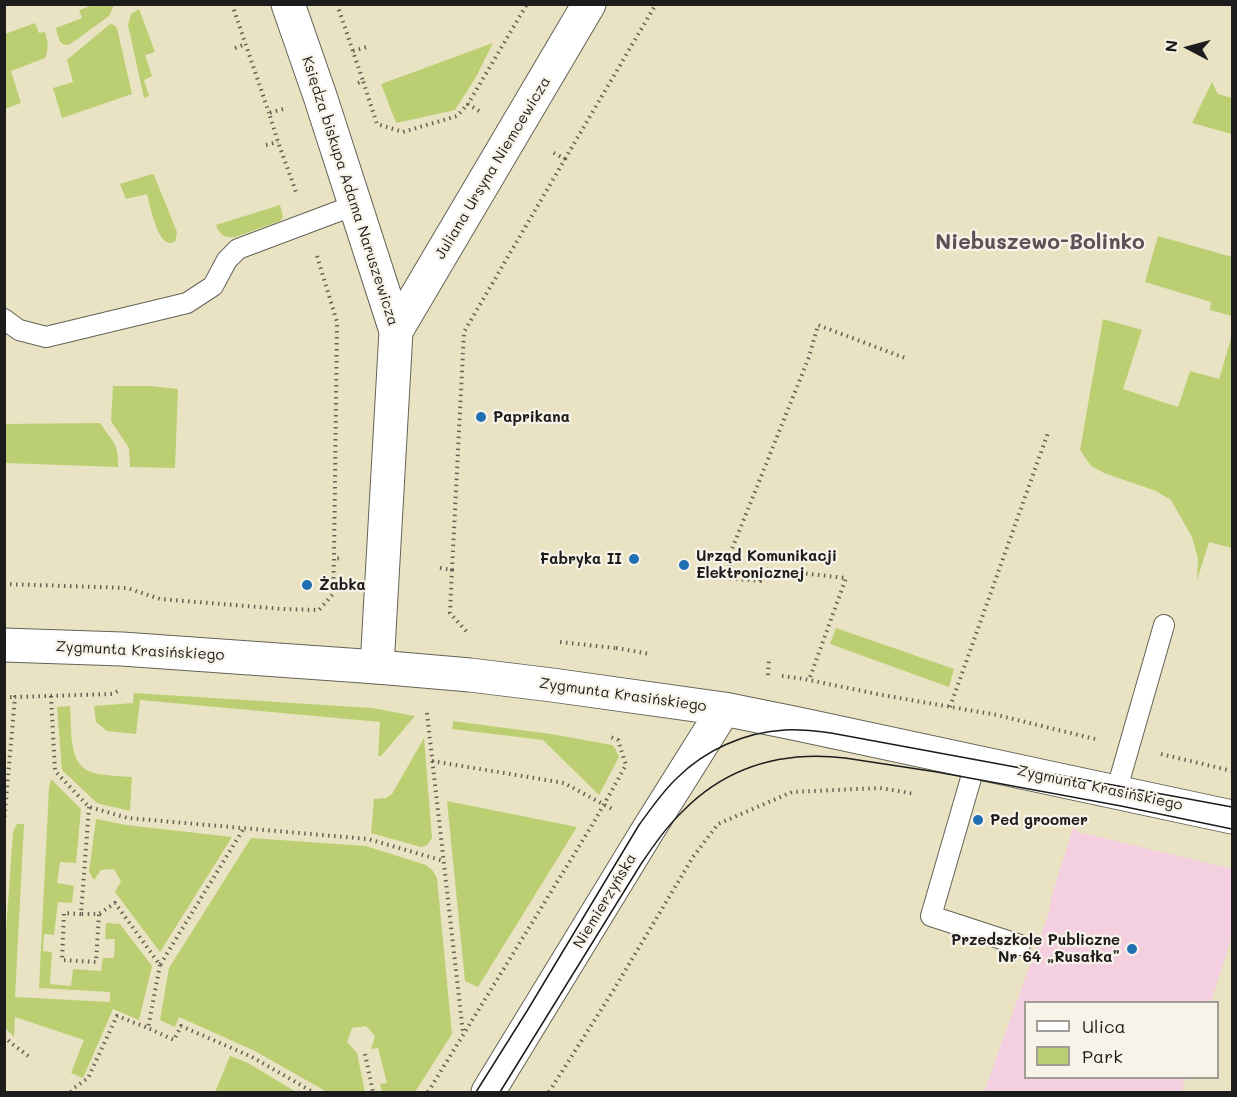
<!DOCTYPE html>
<meta charset="utf-8">
<style>
body{margin:0}
#map{position:relative;width:1237px;height:1097px;overflow:hidden;background:#eae3c3;font-family:Mali,sans-serif}
canvas{display:block}
.frame{position:absolute;inset:0;border:6px solid #1c1c1c;pointer-events:none}
.legend{position:absolute;left:1024px;top:1001px;width:195px;height:78px;box-sizing:border-box;background:#f7f3e8;border:2px solid #9f9d96;margin:0;padding:8px 10px;list-style:none;font-size:18px;color:#1c1c1c}
.legend li{display:flex;align-items:center;gap:12px;height:30px}
.legend b{width:30px;border:2px solid #9f9d96}
.north{position:absolute;left:1159px;top:18px;width:60px;height:60px;-webkit-text-stroke:4px #f7f3e8;paint-order:stroke;rotate:276deg;font-size:16px;font-weight:700;line-height:24px;text-align:center;color:#1c1c1c}
.north::after{content:'';display:block;margin:auto;width:21px;height:27px;background:#1c1c1c;clip-path:polygon(50% 0,100% 100%,50% 72%,0 100%)}
</style>
<div id="map">
<canvas width="1237" height="1097"></canvas>
<div class="frame"></div>
<ul class="legend">
<li><b style="height:8px;background:#fff"></b>Ulica</li>
<li><b style="height:16px;background:#bbcf72"></b>Park</li>
</ul>
<div class="north">N</div>
</div>
<script>
const c = document.querySelector('canvas').getContext('2d');
c.lineJoin = 'round';
function paint(path, color) { c.fillStyle = color; c.fill(path, 'evenodd'); }
function stroke(path, color, width, dash) { c.strokeStyle = color; c.lineWidth = width; c.lineCap = dash ? 'butt' : 'round'; c.setLineDash(dash || []); c.stroke(path); }
function label(font, color, halo, rows, align = 'center') {
  c.font = font + ' Mali,sans-serif'; c.lineWidth = 4.5; c.setLineDash([]); c.textBaseline = 'middle'; c.strokeStyle = halo; c.fillStyle = color; for (const [text, x, y, turn = 0] of rows) {
    c.save(); c.translate(x, y); c.rotate((+turn || 0) * Math.PI / 180); c.textAlign = isNaN(turn) ? turn : align; if (halo) c.strokeText(text, 0, 0); c.fillText(text, 0, 0); c.restore();
  }
}
paint(new Path2D(`
 M 1074,825 L 1078,832 L 1232,869 L 1232,936 L 1211,1002 L 1026,1002 L 1026,1078 L 1186,1078 L 1181,1092 L 984,1092 L 1048,915 L 1052,895 Z`), '#f3cfe0');
paint(new Path2D(`
 M 96,4 L 114,5 L 109,16 L 72,43 C 60,50 58,37 56,28 L 82,18 L 79,10 Z
 M 139,9 L 155,52 L 145,55 L 152,76 L 144,80 L 149,96 L 144,98 L 128,25 L 131,14 Z
 M 35,23 L 39,33 L 45,32 C 48,42 49,48 45,58 L 11,71 L 21,103 L 5,109 L 5,34 Z
 M 110,24 L 114,25 L 117,28 L 132,94 L 62,118 L 53,88 L 73,82 L 67,60 Z
 M 493,43 L 476,77 L 455,110 L 396,123 L 381,84 Z
 M 1212,82 L 1218,94 L 1232,98 L 1232,134 L 1192,123 Z
 M 152,174 L 154,175 L 177,232 L 175,242 C 171,243 169,244 165,241 C 156,234 150,206 147,194 L 126,199 L 120,184 Z
 M 280,205 L 283,217 L 280,221 L 235,237 C 224,238 220,235 216,225 Z
 M 1158,236 L 1232,257 L 1232,316 L 1210,310 L 1211,302 L 1145,282 Z
 M 1103,319 L 1142,330 L 1123,389 L 1178,407 L 1190,371 L 1219,379 L 1232,335 L 1232,548 L 1209,542 L 1197,580 L 1198,559 L 1192,537 L 1171,500 L 1156,491 L 1104,473 L 1091,466 L 1080,450 Z
 M 113,386 L 150,386 L 178,389 L 175,468 L 130,467 L 129,448 L 111,421 Z
 M 100,423 C 112,442 119,442 118,467 L 5,463 L 5,424 Z
 M 836,628 L 954,669 L 949,687 L 830,644 Z
 M 134,693 L 372,708 L 415,716 L 381,756 L 378,756 L 380,722 L 140,700 L 136,734 L 107,731 L 96,722 L 94,706 L 133,703 Z
 M 70,706 C 72,728 67,767 94,773 C 107,776 120,776 132,777 L 130,811 L 97,803 L 62,770 L 57,707 Z
 M 453,721 L 551,734 L 612,745 L 615,748 L 619,757 L 599,795 L 543,740 L 452,729 Z
 M 424,738 L 432,838 L 427,845 L 421,847 L 371,833 L 374,799 L 386,798 L 392,794 Z
 M 51,779 L 81,809 L 76,863 L 60,862 L 57,883 L 74,886 L 72,903 L 58,902 L 54,935 L 44,934 L 43,951 L 52,952 L 50,984 L 71,986 L 73,969 L 101,971 L 103,958 L 114,958 L 115,939 L 105,939 L 106,923 L 120,924 L 152,966 L 139,1020 L 113,1009 L 83,1078 L 71,1073 L 84,1040 L 15,1017 L 14,1037 L 5,1028 L 5,945 L 13,832 L 17,824 L 24,824 L 15,997 L 110,1002 L 110,992 L 39,988 L 49,788 Z
 M 447,801 L 577,827 L 478,987 L 465,981 Z
 M 96,819 L 126,825 L 232,837 L 160,952 L 115,892 L 121,881 L 114,869 L 101,870 L 94,880 L 89,872 Z
 M 251,838 L 366,846 L 426,865 L 433,871 L 437,878 L 452,1034 L 415,1092 L 382,1092 L 380,1084 L 387,1083 L 378,1048 L 371,1049 L 375,1036 L 366,1026 L 352,1028 L 347,1042 L 357,1053 L 365,1092 L 327,1092 L 255,1051 L 179,1017 L 175,1027 L 160,1020 L 169,968 Z
 M 230,1056 L 248,1063 L 296,1092 L 215,1092 Z`), '#bbcf72');
const service = new Path2D(`
 M 4,319 L 19,330 L 46,337 L 187,303 L 213,286 L 227,260 L 238,249 L 355,205
 M 976,761 L 931,916 L 1020,945
 M 1116,792 L 1164,625`);
const minor = new Path2D(`
 M 288,4 L 320,96 L 396,331 L 377,667
 M 396,331 L 589,4`);
const tertiary = new Path2D(`
 M 4,645 L 122,649 L 377,667 L 470,675 L 552,685 L 724,709 L 798,724 L 1232,817
 M 488,1092 L 648,830 L 724,709`);
stroke(service, '#646256', 22);
stroke(minor, '#646256', 35);
stroke(tertiary, '#646256', 35);
stroke(new Path2D(`
 M 232,4 L 269,113
 M 337,4 L 363,81
 M 235,48 L 246,44
 M 353,51 L 367,47
 M 358,83 L 363,81 L 377,124 L 403,132 L 457,116 L 468,104
 M 283,109 L 269,113 L 278,142 L 296,192
 M 479,111 L 468,104 L 527,4
 M 266,145 L 278,142
 M 565,159 L 656,4
 M 317,256 L 337,322 L 334,558
 M 440,568 L 452,570 L 450,613 L 467,632 L 469,632
 M 452,570 L 464,332 L 565,159 L 552,152
 M 800,573 L 846,578 L 809,680
 M 700,576 L 760,581 L 761,569 L 800,573 L 797,581
 M 728,578 L 732,549 L 809,357 L 818,325 L 905,358
 M 4,584 L 127,588 L 160,599 L 283,609 L 319,610 L 333,594 L 334,558 L 343,559
 M 560,642 L 615,648
 M 616,648 L 650,654
 M 768,675 L 769,658
 M 782,676 L 804,679 L 882,695 L 997,715 L 1095,739
 M 51,696 L 55,771 L 89,807 L 128,818 L 368,839 L 444,861
 M 4,697 L 15,697
 M 950,707 L 1049,430
 M 427,713 L 463,1033
 M 1161,754 L 1232,771
 M 432,761 L 564,783 L 614,810
 M 89,807 L 81,914 L 99,914 L 115,903 L 160,965 L 244,828
 M 4,823 L 15,697 L 112,694 L 118,691
 M 81,914 L 64,913 L 62,960 L 96,962 L 99,914
 M 160,965 L 148,1028 L 174,1040 L 181,1026 L 252,1057 L 313,1092
 M 4,1036 L 11,1043 L 31,1058
 M 365,1054 L 373,1092
 M 71,1092 L 74,1088 L 88,1078 L 117,1016 L 148,1028
 M 428,1092 L 594,822 L 626,765 L 618,740 L 608,736
 M 549,1092 L 613,991 L 693,857 L 718,824 L 792,792 L 880,788 L 915,794`), '#646256', 4, [1.5, 4.5]);
stroke(service, '#fff', 20);
stroke(minor, '#fff', 33);
stroke(tertiary, '#fff', 33);
stroke(new Path2D(`
 M 476,1092 L 527,1011 L 639,825 C 651,809 662,792 677,778 C 705,750 745,732 785,730 C 801,729 816,731 831,733 L 1232,807
 M 500,1092 L 641,864 C 654,845 667,826 684,810 C 728,766 784,751 845,758 L 937,772 L 1121,806 L 1232,829`), '#1c1c1c', 1.5);
for (const [x, y, r, color] of [
 [481,417,6,"#1f6fb2"],
 [634,559,6,"#1f6fb2"],
 [684,565,6,"#1f6fb2"],
 [307,585,6,"#1f6fb2"],
 [978,820,6,"#1f6fb2"],
 [1132,949,6,"#1f6fb2"]
]) { const dot = new Path2D(); dot.arc(x, y, r, 0, 2 * Math.PI); c.fillStyle = color; c.fill(dot); stroke(dot, '#f7f3e8', 2); }
label('15px', '#1c1c1c', '#f7f3e8', [
 ["Juliana Ursyna Niemcewicza",493,168,-59],
 ["Księdza biskupa Adama Naruszewicza",350,191,72],
 ["Zygmunta Krasińskiego",140,651,3],
 ["Zygmunta Krasińskiego",623,695,8],
 ["Zygmunta Krasińskiego",1100,788,12],
 ["Niemierzyńska",605,901,-59]
]);
label('bold 15px', '#1c1c1c', '#f7f3e8', [
 ["Paprikana",493,417],
 ["Urząd Komunikacji",696,556],
 ["Elektronicznej",696,573],
 ["Fabryka II",622,559,"right"],
 ["Żabka",319,585],
 ["Ped groomer",990,820],
 ["Przedszkole Publiczne",1120,940,"right"],
 ["Nr 64 „Rusałka”",1120,957,"right"]
], 'left');
label('bold 21px', '#5f4f57', '#f7f3e8', [
 ["Niebuszewo-Bolinko",1040,243]
]);
</script>
